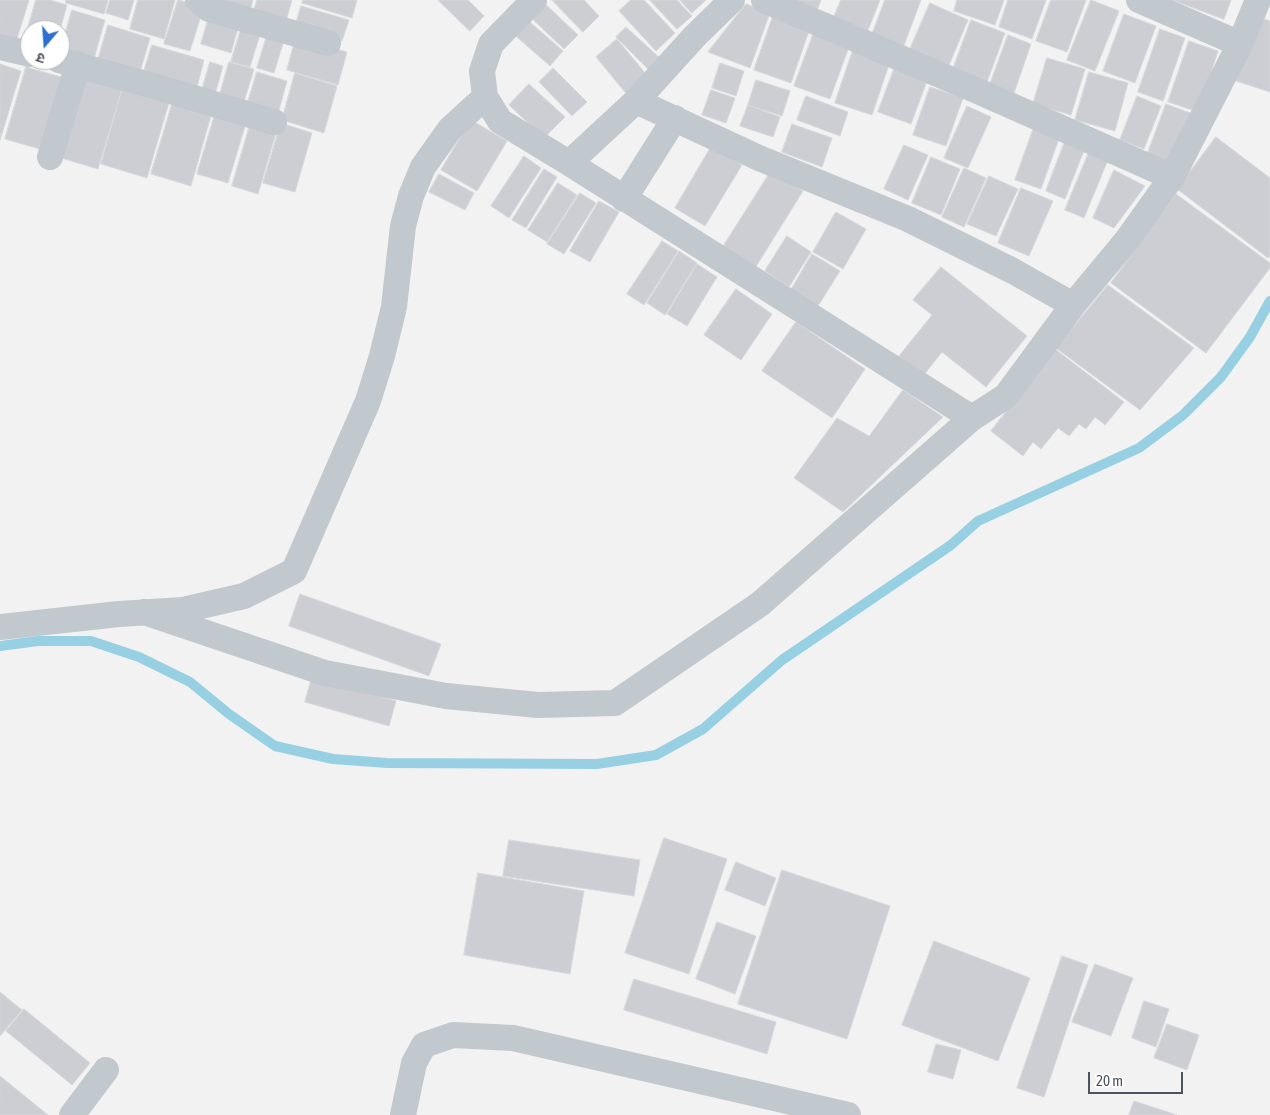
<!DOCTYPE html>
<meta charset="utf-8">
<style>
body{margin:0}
#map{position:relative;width:1270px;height:1115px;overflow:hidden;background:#f3f2f2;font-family:"Asap Condensed","Noto Sans Devanagari",sans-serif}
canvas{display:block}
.north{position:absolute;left:20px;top:20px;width:50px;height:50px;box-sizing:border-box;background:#fff;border:1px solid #b7bbbe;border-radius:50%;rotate:198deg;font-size:14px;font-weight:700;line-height:20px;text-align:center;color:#4b545d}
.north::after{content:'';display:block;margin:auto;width:18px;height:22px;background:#2e6fd1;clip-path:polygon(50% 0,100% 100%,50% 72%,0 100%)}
.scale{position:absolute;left:1088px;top:1072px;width:95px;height:22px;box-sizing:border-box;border:2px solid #4b545d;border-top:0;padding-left:6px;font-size:15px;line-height:18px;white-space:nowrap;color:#4b545d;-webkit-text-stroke:4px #fff;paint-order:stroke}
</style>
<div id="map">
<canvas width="1270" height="1115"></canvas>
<div class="north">उ</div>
<div class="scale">20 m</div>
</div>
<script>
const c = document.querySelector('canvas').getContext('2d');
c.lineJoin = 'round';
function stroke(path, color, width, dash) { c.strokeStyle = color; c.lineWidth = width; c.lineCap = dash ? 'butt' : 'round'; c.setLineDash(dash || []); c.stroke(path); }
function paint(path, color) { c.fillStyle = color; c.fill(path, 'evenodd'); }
stroke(new Path2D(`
 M 0,646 L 38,641 L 91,641 L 139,657 L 190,682 L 229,714 L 275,746 L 333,759 L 387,763 L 597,764 L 656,755 L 703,729 L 782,660 L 951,545 L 978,521 L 1139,448 L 1183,415 L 1221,377 L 1250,337 L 1270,301`), '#98d0e3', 10);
const building = new Path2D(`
 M 0,0 L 29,0 L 16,42 L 0,37 Z
 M 36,0 L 50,0 L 67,5 L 60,30 L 30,30 L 30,42 L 24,41 Z
 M 66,0 L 108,0 L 104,14 L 66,3 Z
 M 110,0 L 134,0 L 128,20 L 106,13 Z
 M 138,0 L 175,0 L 164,39 L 130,29 Z
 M 178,0 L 204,6 L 190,51 L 164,44 Z
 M 210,0 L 253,0 L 248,18 Z
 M 257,0 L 292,0 L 284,28 L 252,18 Z
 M 303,0 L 357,0 L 352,18 L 302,3 Z
 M 438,0 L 468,0 L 484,16 L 470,31 Z
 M 541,0 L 578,35 L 564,49 L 526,13 Z
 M 552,0 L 584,0 L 599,16 L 583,32 Z
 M 631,0 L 644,0 L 675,33 L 656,51 L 619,11 Z
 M 650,0 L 677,0 L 692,16 L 677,29 Z
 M 680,0 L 706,0 L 692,13 Z
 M 787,0 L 821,0 L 817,10 Z
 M 841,0 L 880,0 L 868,30 L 834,17 Z
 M 885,0 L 921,0 L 903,48 L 871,37 Z
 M 957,0 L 1004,0 L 995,25 L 954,11 Z
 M 1008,0 L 1046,0 L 1032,39 L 999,27 Z
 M 1051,0 L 1086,0 L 1067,52 L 1036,41 Z
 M 1091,0 L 1119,11 L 1095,71 L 1067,60 Z
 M 1172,0 L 1231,0 L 1224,19 Z
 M 930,3 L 968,20 L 949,65 L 910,49 Z
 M 746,4 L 770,13 L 750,68 L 708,52 Z
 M 301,6 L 349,20 L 342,41 L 295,28 Z
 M 72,10 L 105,20 L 93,62 L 60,52 Z
 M 210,13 L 240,21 L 231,53 L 201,44 Z
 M 1124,14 L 1156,26 L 1135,83 L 1103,71 Z
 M 523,16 L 563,51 L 550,66 L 510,31 Z
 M 773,16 L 810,28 L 791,83 L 754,70 Z
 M 1258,17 L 1270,21 L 1270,92 L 1236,81 Z
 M 971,20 L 1005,33 L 987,82 L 953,69 Z
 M 243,22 L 262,28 L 250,67 L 231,62 Z
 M 108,25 L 150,38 L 140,72 L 98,60 Z
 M 626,27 L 662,60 L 651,72 L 616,37 Z
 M 1160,29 L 1185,38 L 1163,101 L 1138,92 Z
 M 268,32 L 285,37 L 274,73 L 257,68 Z
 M 814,32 L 850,44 L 830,99 L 794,86 Z
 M 1008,35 L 1031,44 L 1014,93 L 990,84 Z
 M 296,37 L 347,52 L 338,85 L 287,70 Z
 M 617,39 L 650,79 L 629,97 L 596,57 Z
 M 1189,41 L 1218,51 L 1198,112 L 1168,102 Z
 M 152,45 L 204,60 L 197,87 L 144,71 Z
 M 853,50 L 890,62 L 872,115 L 835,103 Z
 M 1047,58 L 1085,69 L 1071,115 L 1033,104 Z
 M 210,62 L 223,66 L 215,94 L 202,90 Z
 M 229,62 L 254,69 L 243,105 L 219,98 Z
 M 720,63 L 744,71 L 736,96 L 712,88 Z
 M 0,64 L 21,71 L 0,140 Z
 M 26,67 L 61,77 L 40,149 L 5,139 Z
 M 553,68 L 587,102 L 572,116 L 539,82 Z
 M 894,69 L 927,81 L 911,124 L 878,112 Z
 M 257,72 L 287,81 L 278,114 L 247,105 Z
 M 1089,72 L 1128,83 L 1115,131 L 1075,120 Z
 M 295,73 L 337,86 L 324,133 L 282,120 Z
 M 82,77 L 122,89 L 98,169 L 58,157 Z
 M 756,80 L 790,91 L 782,116 L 748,105 Z
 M 529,84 L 565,117 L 544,138 L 509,105 Z
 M 123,86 L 170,99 L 147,178 L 101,164 Z
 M 930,87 L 963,98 L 946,146 L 913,135 Z
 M 711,90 L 735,98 L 726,123 L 702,115 Z
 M 806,96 L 848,112 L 840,136 L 797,120 Z
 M 1137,96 L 1161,106 L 1144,149 L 1120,140 Z
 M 173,101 L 212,112 L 191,186 L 151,174 Z
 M 1166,104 L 1193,114 L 1174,165 L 1147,155 Z
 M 748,105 L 780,117 L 773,137 L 740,126 Z
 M 967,106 L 991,117 L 968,168 L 944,158 Z
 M 215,114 L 246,123 L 228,183 L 197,174 Z
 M 471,120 L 507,141 L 477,191 L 441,170 Z
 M 281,123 L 312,133 L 295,192 L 263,183 Z
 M 792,124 L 832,138 L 822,167 L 782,152 Z
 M 250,125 L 276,133 L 258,194 L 232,186 Z
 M 1034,127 L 1060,136 L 1041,189 L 1015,180 Z
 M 1216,137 L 1270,178 L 1270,256 L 1268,258 L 1177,189 Z
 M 1065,141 L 1085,148 L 1065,199 L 1046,191 Z
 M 904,145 L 928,155 L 908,200 L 884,189 Z
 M 711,147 L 742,165 L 705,226 L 675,208 Z
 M 1089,152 L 1108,160 L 1084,218 L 1065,210 Z
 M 524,156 L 541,168 L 509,218 L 491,206 Z
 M 931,157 L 960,169 L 941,215 L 912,203 Z
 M 964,168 L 986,178 L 964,227 L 942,217 Z
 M 544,169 L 557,177 L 526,228 L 512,220 Z
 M 1114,170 L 1145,186 L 1114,228 L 1093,218 Z
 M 771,171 L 803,191 L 752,273 L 719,253 Z
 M 439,174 L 474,193 L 465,210 L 429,192 Z
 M 989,176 L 1018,189 L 996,236 L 967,224 Z
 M 558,183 L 577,195 L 547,242 L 528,230 Z
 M 1021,188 L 1053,201 L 1029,256 L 998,243 Z
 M 580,193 L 596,203 L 564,254 L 547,244 Z
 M 1176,194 L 1270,263 L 1270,268 L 1206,353 L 1111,283 Z
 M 599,201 L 619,212 L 590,262 L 570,251 Z
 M 836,212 L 866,229 L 843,269 L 813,252 Z
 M 787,236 L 811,252 L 789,287 L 765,271 Z
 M 662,241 L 678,251 L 644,305 L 627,294 Z
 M 679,251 L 697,263 L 665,315 L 647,303 Z
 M 812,254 L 840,271 L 818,306 L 791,290 Z
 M 697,264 L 717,277 L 687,326 L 667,314 Z
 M 941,267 L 1027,336 L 986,387 L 942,352 L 923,376 L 899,356 L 932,315 L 913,300 Z
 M 1108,285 L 1194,348 L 1140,410 L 1056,348 Z
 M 736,289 L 772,314 L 741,360 L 704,335 Z
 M 796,322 L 865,369 L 832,418 L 762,371 Z
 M 1055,349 L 1124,402 L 1105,425 L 1095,417 L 1086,429 L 1079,424 L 1069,436 L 1058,428 L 1041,449 L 1033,442 L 1023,456 L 991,431 Z
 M 903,390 L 943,417 L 843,512 L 794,478 L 837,418 L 869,436 Z
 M 300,594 L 441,644 L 429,676 L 289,626 Z
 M 312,677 L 396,701 L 389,726 L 305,702 Z
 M 664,838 L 727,859 L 689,974 L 625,953 Z
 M 509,840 L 640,860 L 634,896 L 503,876 Z
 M 736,862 L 776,878 L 765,906 L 725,890 Z
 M 782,870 L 890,906 L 847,1039 L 738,1004 Z
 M 478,873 L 584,891 L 570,974 L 464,955 Z
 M 717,922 L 756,936 L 735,994 L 696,979 Z
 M 934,941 L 1030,978 L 998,1061 L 902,1025 Z
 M 1062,956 L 1088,965 L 1044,1097 L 1017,1088 Z
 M 1095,964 L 1133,978 L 1111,1036 L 1072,1022 Z
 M 634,979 L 776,1022 L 767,1054 L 624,1010 Z
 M 0,992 L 22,1010 L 0,1036 Z
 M 1144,1001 L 1169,1009 L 1156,1047 L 1132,1038 Z
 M 24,1009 L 90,1063 L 72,1085 L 6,1031 Z
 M 1167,1024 L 1199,1035 L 1187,1070 L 1154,1058 Z
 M 936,1044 L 961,1050 L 953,1079 L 928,1072 Z
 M 0,1076 L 48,1115 L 0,1115 Z
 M 1134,1101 L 1177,1115 L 1129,1115 Z`);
paint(building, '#ccced3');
stroke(building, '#d6d8dc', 1);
stroke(new Path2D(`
 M 198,0 L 209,9 L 328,43
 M 534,0 L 491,44 L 482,71 L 485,97 L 500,121 L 569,163 L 972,418
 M 764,0 L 980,92 L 1172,177
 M 1139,0 L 1240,44
 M 0,47 L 30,54
 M 59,60 L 157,87 L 274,122
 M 636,101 L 759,158 L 908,219 L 1013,271 L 1073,305
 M 50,157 L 78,64
 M 569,163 L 636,101 L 695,36 L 732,0
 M 624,199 L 675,118
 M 144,612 L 325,673 L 446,696 L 538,705 L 615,703 L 760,604 L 972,418 L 1006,396 L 1073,305 L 1127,240 L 1172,177 L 1240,44 L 1258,0
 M 0,627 L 119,614 L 183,610 L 244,596 L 294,571 L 368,401 L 382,356 L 394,307 L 403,226 L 411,196 L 423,167 L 450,129 L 485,97
 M 72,1115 L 106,1070
 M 403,1115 L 414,1063 L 424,1045 L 453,1035 L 513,1038 L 848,1115`), '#c1c8ce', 26);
</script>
